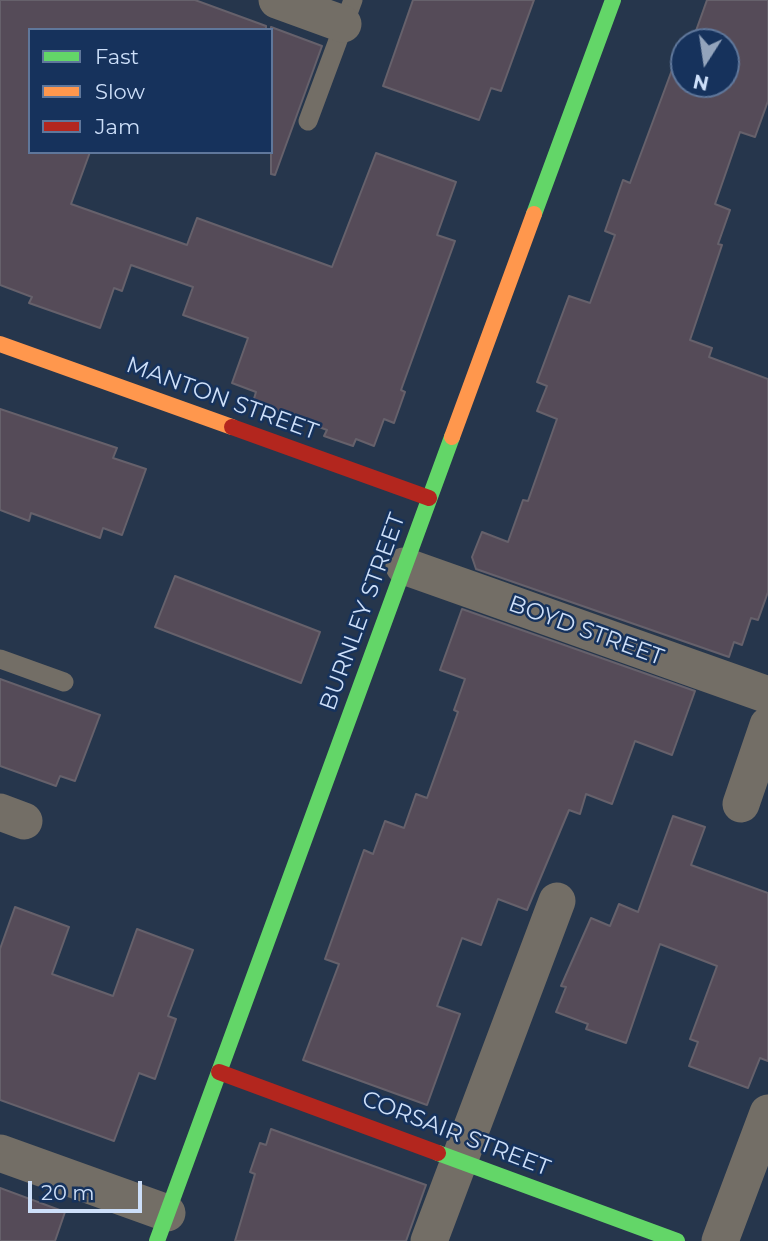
<!DOCTYPE html>
<style>
body{margin:0}
#map{position:relative;width:768px;height:1241px;overflow:hidden;background:#26364c;font-family:Montserrat,sans-serif}
canvas{display:block}
.legend{position:absolute;left:28px;top:28px;width:245px;height:126px;box-sizing:border-box;background:#16325c;border:2px solid #5f779b;margin:0;padding:9px 12px;list-style:none;font-size:21px;color:#cddff9}
.legend li{display:flex;align-items:center;gap:14px;height:35px}
.legend b{width:35px;border:2px solid #5f779b}
.north{position:absolute;left:670px;top:28px;width:70px;height:70px;box-sizing:border-box;background:#16325c;border:2px solid #5f779b;border-radius:50%;rotate:192deg;font-size:19px;font-weight:700;line-height:28px;text-align:center;color:#cddff9}
.north::after{content:'';display:block;margin:auto;width:24px;height:32px;background:#93a4bc;clip-path:polygon(50% 0,100% 100%,50% 72%,0 100%)}
.scale{position:absolute;left:28px;top:1181px;width:114px;height:32px;box-sizing:border-box;border:4px solid #cddff9;border-top:0;padding-left:9px;font-size:21px;line-height:24px;white-space:nowrap;color:#cddff9;-webkit-text-stroke:5px #16325c;paint-order:stroke}
</style>
<div id="map">
<canvas width="768" height="1241"></canvas>
<ul class="legend">
<li><b style="height:9px;background:#63d668"></b>Fast</li>
<li><b style="height:9px;background:#ff974d"></b>Slow</li>
<li><b style="height:9px;background:#b3261e"></b>Jam</li>
</ul>
<div class="north">N</div>
<div class="scale">20 m</div>
</div>
<script>
const c = document.querySelector('canvas').getContext('2d');
c.lineJoin = 'round';
function paint(path, color) { c.fillStyle = color; c.fill(path, 'evenodd'); }
function stroke(path, color, width, dash) { c.strokeStyle = color; c.lineWidth = width; c.lineCap = dash ? 'butt' : 'round'; c.setLineDash(dash || []); c.stroke(path); }
function label(font, color, halo, rows, align = 'center') {
  c.font = font + ' Montserrat,sans-serif'; c.lineWidth = 5; c.setLineDash([]); c.textBaseline = 'middle'; c.strokeStyle = halo; c.fillStyle = color; for (const [text, x, y, turn = 0] of rows) {
    c.save(); c.translate(x, y); c.rotate((+turn || 0) * Math.PI / 180); c.textAlign = isNaN(turn) ? turn : align; if (halo) c.strokeText(text, 0, 0); c.fillText(text, 0, 0); c.restore();
  }
}
const building = new Path2D(`
 M 0,0 L 195,0 L 266,26 L 266,30 L 30,30 L 30,152 L 90,152 L 71,204 L 187,245 L 197,218 L 332,267 L 376,153 L 456,182 L 437,235 L 455,241 L 401,390 L 405,392 L 394,423 L 384,419 L 374,446 L 356,439 L 353,446 L 324,436 L 327,430 L 253,402 L 256,392 L 232,383 L 248,338 L 183,315 L 193,287 L 131,265 L 122,291 L 114,288 L 100,328 L 29,303 L 32,297 L 0,285 Z
 M 413,0 L 534,0 L 501,91 L 491,88 L 479,120 L 383,86 Z
 M 707,0 L 768,0 L 768,101 L 755,137 L 740,132 L 715,204 L 730,210 L 718,244 L 722,245 L 690,340 L 712,348 L 709,357 L 768,379 L 768,592 L 758,620 L 751,618 L 742,645 L 734,642 L 729,657 L 476,569 L 472,557 L 482,532 L 508,542 L 523,500 L 528,501 L 557,419 L 537,411 L 547,386 L 537,382 L 569,296 L 590,303 L 615,235 L 605,231 L 623,180 L 630,183 L 682,43 L 684,84 L 726,84 L 726,42 L 692,42 Z
 M 271,27 L 322,46 L 275,175 L 271,174 Z
 M 0,409 L 117,448 L 113,458 L 146,469 L 122,535 L 103,528 L 100,538 L 31,513 L 29,521 L 0,510 Z
 M 175,576 L 320,632 L 301,683 L 155,627 Z
 M 462,609 L 695,691 L 672,755 L 635,741 L 612,804 L 586,794 L 580,814 L 569,810 L 527,910 L 498,899 L 481,945 L 462,938 L 437,1006 L 460,1014 L 427,1105 L 303,1060 L 339,964 L 325,959 L 364,850 L 373,854 L 385,821 L 404,828 L 416,794 L 427,798 L 458,712 L 454,710 L 465,679 L 440,670 Z
 M 0,679 L 100,715 L 75,781 L 60,776 L 56,786 L 0,766 Z
 M 673,816 L 705,827 L 691,865 L 768,893 L 768,1061 L 760,1058 L 748,1088 L 689,1066 L 698,1042 L 690,1039 L 717,966 L 660,944 L 626,1043 L 586,1029 L 588,1024 L 556,1012 L 566,987 L 561,986 L 591,918 L 610,926 L 619,904 L 638,912 Z
 M 15,907 L 69,927 L 52,974 L 113,996 L 137,929 L 193,950 L 168,1016 L 176,1019 L 155,1079 L 139,1073 L 114,1141 L 0,1100 L 0,949 Z
 M 271,1129 L 426,1185 L 406,1241 L 235,1241 L 255,1174 L 250,1172 L 260,1143 L 266,1145 Z
 M 0,1188 L 65,1212 L 55,1241 L 0,1241 Z`);
paint(building, '#554b58');
stroke(building, '#66616b', 2);
stroke(new Path2D(`
 M 308,121 L 353,0
 M 0,659 L 64,682`), '#736e66', 19);
stroke(new Path2D(`
 M 277,0 L 343,24
 M 404,566 L 768,695
 M 741,804 L 768,725
 M 0,812 L 24,821
 M 0,1153 L 167,1213
 M 429,1241 L 557,901
 M 720,1241 L 768,1113`), '#736e66', 37);
stroke(new Path2D(`
 M 534,214 L 613,0
 M 438,1153 L 677,1241
 M 157,1241 L 452,437`), '#63d668', 16);
stroke(new Path2D(`
 M 0,344 L 232,427
 M 452,437 L 534,214`), '#ff974d', 16);
stroke(new Path2D(`
 M 232,427 L 429,498
 M 219,1072 L 438,1153`), '#b3261e', 16);
label('23px', '#cddff9', '#16325c', [
 ["MANTON STREET",222,399,20],
 ["BURNLEY STREET",363,612,-70],
 ["BOYD STREET",586,631,20],
 ["CORSAIR STREET",456,1134,21]
]);
</script>
